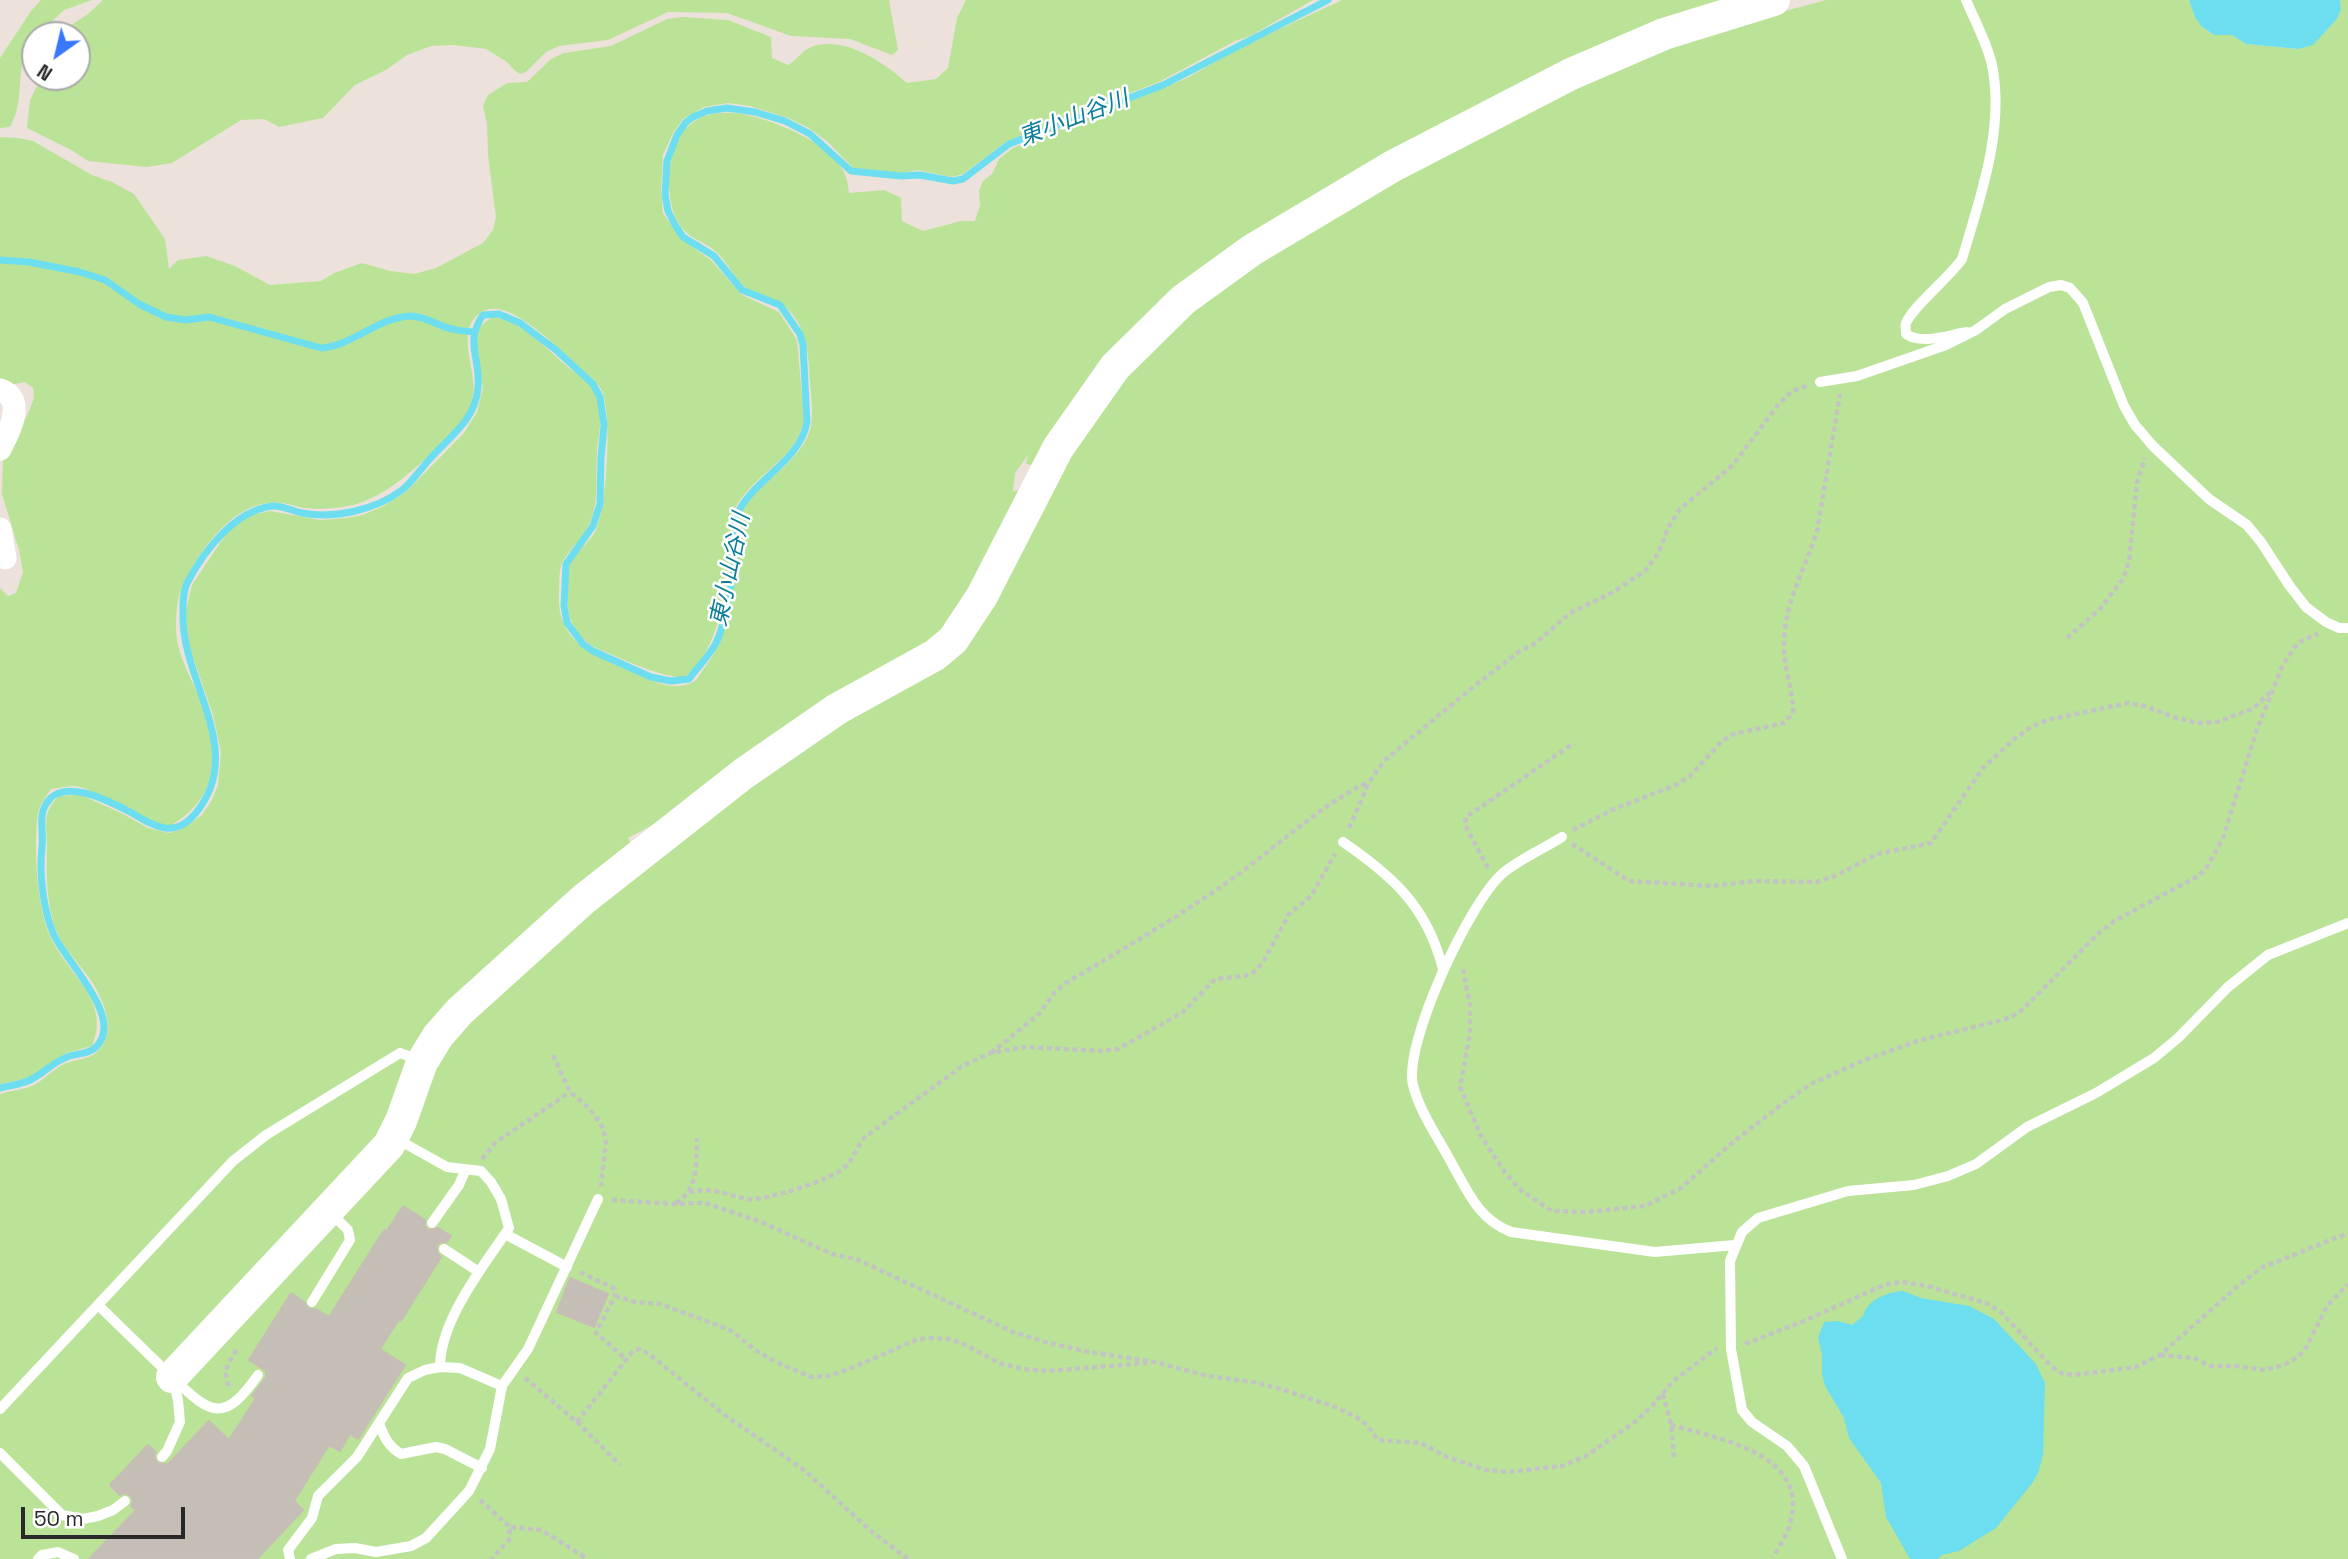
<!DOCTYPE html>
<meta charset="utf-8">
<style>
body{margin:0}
#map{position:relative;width:2348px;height:1559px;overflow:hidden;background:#ece2db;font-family:"Space Grotesk",sans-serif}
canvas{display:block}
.north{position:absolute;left:21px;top:21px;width:70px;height:70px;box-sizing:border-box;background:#fff;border:2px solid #a9a9a9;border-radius:50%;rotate:214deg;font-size:19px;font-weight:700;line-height:28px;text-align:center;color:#292929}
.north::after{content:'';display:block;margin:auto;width:24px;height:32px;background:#3977fb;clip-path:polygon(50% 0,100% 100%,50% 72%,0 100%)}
.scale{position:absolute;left:21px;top:1507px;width:164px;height:32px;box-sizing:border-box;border:4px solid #292929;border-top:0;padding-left:9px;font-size:21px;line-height:24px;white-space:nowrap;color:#292929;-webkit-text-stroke:5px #fff;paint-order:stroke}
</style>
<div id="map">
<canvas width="2348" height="1559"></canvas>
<div class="north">N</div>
<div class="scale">50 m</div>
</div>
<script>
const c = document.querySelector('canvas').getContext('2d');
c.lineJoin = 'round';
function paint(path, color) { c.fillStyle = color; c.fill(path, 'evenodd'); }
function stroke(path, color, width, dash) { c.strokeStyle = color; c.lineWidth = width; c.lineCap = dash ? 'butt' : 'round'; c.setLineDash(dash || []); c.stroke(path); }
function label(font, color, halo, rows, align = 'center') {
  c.font = font + ' "Space Grotesk","Noto Sans JP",sans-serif'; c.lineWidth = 5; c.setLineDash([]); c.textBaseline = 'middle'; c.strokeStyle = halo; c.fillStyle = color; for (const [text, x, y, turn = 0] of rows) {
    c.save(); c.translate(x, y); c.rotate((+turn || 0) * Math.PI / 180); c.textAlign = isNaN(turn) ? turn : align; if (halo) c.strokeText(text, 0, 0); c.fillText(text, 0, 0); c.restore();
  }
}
paint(new Path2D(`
 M 41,0 L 92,0 L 64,10 L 38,35 L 35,35 L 35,39 C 11,66 28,95 10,127 L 0,128 L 0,58 L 31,11 Z
 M 103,0 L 889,0 L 898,50 L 892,55 L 850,39 L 791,36 L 727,13 L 668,12 L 608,40 L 559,46 L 546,52 L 526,72 L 520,74 L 514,70 L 507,62 L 486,49 L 454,45 L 431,46 L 407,55 L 386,70 L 355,85 L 323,118 L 279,127 L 264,119 L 241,120 L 172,163 L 147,167 L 88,161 L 73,151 L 27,128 L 30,100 L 38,84 L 37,77 L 77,77 L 77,35 L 56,35 L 88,14 Z
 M 966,0 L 1313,0 L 1250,36 L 1235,41 L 1161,81 L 1007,141 L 963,174 L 952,177 L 918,170 L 902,173 L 853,168 L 829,143 L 809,128 L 788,118 L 750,106 L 728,103 L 704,107 L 683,119 L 673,133 L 663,155 L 661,190 L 663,213 L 681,239 L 711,260 L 742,295 L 779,312 L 797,340 L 804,418 C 799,461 744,477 732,517 C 728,528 732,538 731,549 C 726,590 719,653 683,678 C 651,674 623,659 594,647 C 570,631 566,614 568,587 C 568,581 567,571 570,564 C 575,552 588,544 595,532 C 607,510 613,410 601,389 C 595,379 585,373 577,365 C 562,351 549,339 533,327 C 519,317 497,301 480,313 C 454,331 478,372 473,396 C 468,420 450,435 433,452 C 410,473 387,494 357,504 C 343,508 319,510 305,508 C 297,507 290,504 282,503 C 237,497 202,547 184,582 C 176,598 174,627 178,645 C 183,666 195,685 202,705 C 219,754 220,797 170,826 L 153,822 L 84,788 L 73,786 L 51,789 C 46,797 40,804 38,813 C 33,844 37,908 50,936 C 67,975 112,1000 92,1046 L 66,1053 L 29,1078 L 0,1084 L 0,588 L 8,596 L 16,593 L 23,572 L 19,550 L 2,494 L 3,456 L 27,416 L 34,398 L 33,388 L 25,382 L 0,387 L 0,137 L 19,138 L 33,141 L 92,175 L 112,182 L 134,194 L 165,239 L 169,269 L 178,260 L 206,256 L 235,266 L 270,285 L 321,281 L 334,273 L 362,263 L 390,271 L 414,274 L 436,268 L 483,243 L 493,230 L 496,217 L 488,155 L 487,124 L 483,106 L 488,95 L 507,83 L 527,82 L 551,59 L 564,53 L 611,46 L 667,19 L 682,17 L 728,20 L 771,37 L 772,58 L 788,65 C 798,60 802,49 814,46 C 847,37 883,62 907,83 L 936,79 L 948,68 L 957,18 Z
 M 1342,0 L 1745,0 L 1648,28 L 1359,173 L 1227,254 L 1177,293 L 1131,334 L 1075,403 L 1037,466 L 1026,464 L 1028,455 L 1015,473 L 1013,491 L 1021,490 L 1021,498 L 970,597 L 942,639 L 794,726 L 683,809 L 674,814 L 670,812 L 658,822 L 628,838 L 632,846 L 628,853 L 573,899 L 556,903 L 554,915 L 475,989 L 504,989 L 615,890 L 706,815 L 776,763 L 815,734 L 952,656 L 981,621 L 996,595 L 1023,537 L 1079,435 L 1130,364 L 1190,308 L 1228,279 L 1339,208 L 1618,64 L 1668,43 L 1826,0 L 2189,0 L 2201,26 L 2214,35 L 2232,35 L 2246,44 L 2298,49 L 2313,44 L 2337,19 L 2341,9 L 2340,0 L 2348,0 L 2348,1559 L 0,1559 L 0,1094 C 12,1090 25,1090 36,1084 C 45,1078 53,1070 62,1065 C 72,1060 84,1060 93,1055 C 117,1039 107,1008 95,987 C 85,969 68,955 58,935 C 47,910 46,877 47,851 C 48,827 40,814 59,796 L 81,795 L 121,813 L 148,828 L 169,833 L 180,830 L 202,815 L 212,800 L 218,785 L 221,752 L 213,715 L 187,640 L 186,610 L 192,585 L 226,534 L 241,521 L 256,514 L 270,511 L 320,520 L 346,518 L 363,515 L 385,505 L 406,492 L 464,433 L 477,412 L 483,388 L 476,344 L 479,327 L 492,317 C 519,320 542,344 562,362 C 573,372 591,381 596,395 C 605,414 598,434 597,453 C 595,477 600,504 588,527 C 582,539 570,549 563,561 C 558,570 560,583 559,592 C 556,645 596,655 636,674 C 654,682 678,693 696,680 C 705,667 715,654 721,640 C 732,612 734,581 739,552 C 741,539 736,528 741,515 C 756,481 799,466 810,430 C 814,415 811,398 810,382 C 808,361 809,340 797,321 C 788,306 777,300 760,294 C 756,292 749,291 746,288 C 734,278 727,261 715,251 C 708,244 697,241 688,234 C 668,218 667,184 671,160 C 683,101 738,107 781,126 C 804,135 831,149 844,172 C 847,178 848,186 849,193 L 884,190 L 901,198 L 902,221 L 923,231 L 961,221 L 975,221 L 980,205 L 979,191 L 983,181 L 992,174 L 999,159 L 1013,148 L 1187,78 L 1243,46 Z`), '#bbe397');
paint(new Path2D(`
 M 2189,0 L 2340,0 L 2341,9 L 2337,19 L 2313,45 L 2298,49 L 2246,44 L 2232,35 L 2214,35 L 2201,26 L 2195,17 Z
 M 1903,1291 L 1921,1298 L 1969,1306 L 1994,1319 L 2036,1364 L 2045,1383 L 2043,1455 L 2038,1473 L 2033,1482 L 1996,1528 L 1959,1551 L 1942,1555 L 1938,1559 L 1910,1559 L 1886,1517 L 1881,1483 L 1849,1438 L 1844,1418 L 1825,1386 L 1822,1375 L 1822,1355 L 1818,1338 L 1824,1322 L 1838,1321 L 1852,1325 L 1863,1316 C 1867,1300 1887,1292 1903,1291 Z`), '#6ddeef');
stroke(new Path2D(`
 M 0,260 L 29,262 L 80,272 L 105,280 L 139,304 L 166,317 L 186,320 L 209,317 L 321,348 C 354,345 377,318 410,316 C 426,316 437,326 452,329 C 459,331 467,331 474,332
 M 0,1088 C 10,1085 20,1085 30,1080 C 43,1074 53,1062 67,1057 C 76,1053 88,1055 96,1047 C 126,1018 63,959 53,933 C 43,908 39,873 42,847 C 44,833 38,817 46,804 C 62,776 109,801 130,812 C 153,825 173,840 195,814 C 247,752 184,685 183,619 C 183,607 182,594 187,583 C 204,551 234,511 272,506 C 283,505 291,511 302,513 C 335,519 375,510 402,490 C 411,483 416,475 423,467 C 443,441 476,423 478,387 C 481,360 464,342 483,315 L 499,314 L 520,323 L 556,350 L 593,384 L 600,397 L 604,425 L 601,458 L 600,504 L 593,526 L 566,564 L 564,606 L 567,623 L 583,644 L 593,651 L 651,677 L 671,681 L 689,679 C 697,668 708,657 715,645 C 726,625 734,570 736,546 C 737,532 733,522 740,509 C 757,478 801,459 807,422 L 803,345 L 800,334 L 780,305 L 742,290 L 714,256 L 683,237 L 675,225 L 668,211 L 665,195 L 667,161 L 677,135 L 686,122 L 693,117 L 707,111 L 727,108 L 755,112 L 785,121 L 810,134 L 851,171 L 901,176 L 920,175 L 953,181 L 963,179 L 1009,144 L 1163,85 L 1328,0`), '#6ddeef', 7);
const building = new Path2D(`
 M 403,1206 L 425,1220 L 425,1226 L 428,1230 L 438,1228 L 451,1236 L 447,1242 L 441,1242 L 437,1245 L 437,1252 L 441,1257 L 401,1321 L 399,1319 L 380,1349 L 405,1365 L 358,1439 L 350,1434 L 340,1451 L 329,1445 L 294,1501 L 303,1510 L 257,1559 L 89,1559 L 136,1510 L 131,1506 L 133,1501 L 131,1496 L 125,1493 L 120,1495 L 110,1485 L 148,1445 L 156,1452 L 154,1456 L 157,1463 L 168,1464 L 209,1421 L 229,1440 L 256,1398 L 252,1396 L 266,1377 L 266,1371 L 249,1360 L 291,1293 L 304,1302 L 309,1309 L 316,1309 L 329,1317 L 384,1230 L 387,1231 Z
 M 570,1278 L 608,1294 L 594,1327 L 557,1312 Z`);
paint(building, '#c4beb7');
stroke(building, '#c7beb5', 2);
stroke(new Path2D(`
 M 2067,638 L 2100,609 L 2123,579 L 2129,562 L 2137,482 L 2145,458
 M 1349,828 L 1369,782 L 1385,760 L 1473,687 L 1520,651 L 1536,643 L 1570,613 L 1613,592 L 1645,571 L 1658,554 L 1669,526 L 1680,509 L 1733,465 L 1777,406 L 1792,391 L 1808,386
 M 1573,830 L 1614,809 L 1676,785 L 1690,776 L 1722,741 L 1734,734 L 1784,723 L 1793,713 C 1793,689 1783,666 1784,642 C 1785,600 1805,570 1817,531 L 1840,394
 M 1572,844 L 1629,881 L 1712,886 L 1754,881 L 1816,882 L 1835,876 L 1877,854 L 1931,843 L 1983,768 L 2013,740 L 2031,727 L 2047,720 L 2128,703 L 2144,706 L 2176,718 L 2198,723 L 2217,722 L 2252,709 L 2272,691
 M 1488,868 L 1465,825 L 1466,817 L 1574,743
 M 1463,969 L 1470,1005 L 1470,1033 L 1460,1087 L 1481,1136 L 1506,1174 L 1522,1191 L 1552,1211 L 1587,1212 L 1645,1206 L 1681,1188 L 1733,1142 L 1785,1102 L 1811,1084 L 1862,1061 L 1917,1041 L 2006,1019 L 2020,1012 L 2100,932 L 2116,920 L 2200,875 L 2207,867 L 2223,838 L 2257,729 L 2282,667 L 2294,648 L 2303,640 L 2318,634
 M 991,1053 L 1039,1014 L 1054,993 L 1066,983 C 1121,950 1177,918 1229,881 C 1276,848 1317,807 1368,782
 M 553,1055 L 570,1092 L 590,1109 L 603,1128 L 606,1142 L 601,1186
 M 482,1159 L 495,1143 L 570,1092
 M 689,1192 C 716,1187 723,1194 747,1199 C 762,1202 833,1179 844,1168 C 853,1160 857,1146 865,1137 L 961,1067 L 990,1053 L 1024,1047 L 1102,1051 L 1118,1049 L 1183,1012 L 1215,979 L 1245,976 L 1254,972 L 1263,962 L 1289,914 L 1311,896 L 1335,854
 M 612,1200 L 673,1204 L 705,1203 L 761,1222 L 832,1254 L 856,1259 L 1013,1332 L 1049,1343 L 1089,1352 L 1155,1362 L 1208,1376 L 1253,1382 L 1284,1390 L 1338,1408 L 1356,1417 L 1367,1425 L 1378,1440 L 1421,1443 L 1447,1457 L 1486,1470 L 1508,1472 L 1562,1466 L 1586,1456 L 1635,1422 L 1654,1404 L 1672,1382 L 1717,1348
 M 676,1203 C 699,1189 696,1162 697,1138
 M 580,1272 L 615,1289 L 615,1296 L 596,1333 L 627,1360
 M 615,1296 L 635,1302 L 660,1304 L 720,1326 L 732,1331 L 755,1350 L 776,1362 L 811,1377 L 828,1376 L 847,1370 L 916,1340 L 928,1338 L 948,1339 L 962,1343 L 999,1363 L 1023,1369 L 1048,1371 L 1147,1363
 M 1745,1344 L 1804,1321 L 1884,1285 L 1901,1282 L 1927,1286 L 1986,1303 L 2001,1312 L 2051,1366 L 2061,1373 L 2073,1375 L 2136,1367 L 2160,1355 L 2238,1286 L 2261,1268 L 2348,1233
 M 2160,1355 L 2194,1358 L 2210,1366 L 2236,1366 L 2265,1370 L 2284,1365 L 2299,1356 L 2307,1346 L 2327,1306 L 2348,1284
 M 525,1378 L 577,1422 L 620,1465
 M 229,1386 C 222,1372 229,1361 237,1349
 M 1663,1394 L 1671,1425 L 1674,1458
 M 577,1422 L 633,1351 L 639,1349 L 649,1354 L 726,1416 L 804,1470 L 871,1531 L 908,1559
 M 1671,1425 C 1717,1438 1811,1454 1790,1523 C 1787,1535 1779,1547 1773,1557
 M 480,1500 L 510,1527 L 509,1540 L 491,1559
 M 511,1527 L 541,1530 L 588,1559`), '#c3c3c3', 4.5, [5, 3.5]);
stroke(new Path2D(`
 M 1966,0 C 1975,21 1987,43 1992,65 C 2005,129 1980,198 1962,259 C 1950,277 1912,307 1906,323 C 1905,326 1906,330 1906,334 C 1922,345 1948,335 1967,332
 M 1820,382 L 1857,376 L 1946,345 L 1976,330 L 2005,309 L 2049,287 L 2061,285 L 2070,288 L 2083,303 L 2124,406 L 2135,425 L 2153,446 L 2209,499 L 2247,525 L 2261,542 L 2289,585 L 2306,607 L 2326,622 L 2339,628 L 2348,628
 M 1562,837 C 1543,849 1520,859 1503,873 C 1470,901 1403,1044 1413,1085 C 1420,1113 1438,1137 1451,1162 C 1468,1192 1478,1219 1511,1232 L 1655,1252 L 1735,1245
 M 1343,842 C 1394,877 1427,907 1443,969
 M 395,1138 L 447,1167 L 481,1171 L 491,1182 L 501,1199 L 509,1228 C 483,1267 440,1320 440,1367
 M 432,1223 L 459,1185 L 465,1171
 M 505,1234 L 567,1267
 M 444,1249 L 479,1272
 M 312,1302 L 350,1240 L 348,1230 L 330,1212
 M 98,1305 L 172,1377 L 178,1400 L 180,1422 L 167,1451 L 162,1457
 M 174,1379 C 212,1416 225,1422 258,1375
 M 0,1409 L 233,1161 L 266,1135 L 400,1053 L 419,1060
 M 379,1423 C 384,1437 388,1446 401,1454 L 436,1447 L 445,1449 L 482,1468
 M 0,1453 L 62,1515 L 83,1519 L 98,1516 L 113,1510 L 125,1501
 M 38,1559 L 42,1555 L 58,1552 L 74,1559
 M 290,1559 L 288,1550 L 312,1518 L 318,1496 L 357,1457 L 408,1378 L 425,1370 L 440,1367 L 460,1368 L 502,1386
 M 311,1559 L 336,1549 L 355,1548 L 376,1552 L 411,1546 L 426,1538 L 469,1491 L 490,1449 L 502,1386 L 528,1349 L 598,1199
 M 1842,1559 L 1804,1466 L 1787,1446 L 1752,1422 L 1742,1410 L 1731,1349 L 1730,1261 L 1742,1232 L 1758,1218 L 1848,1191 L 1914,1185 L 1948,1176 L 1976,1164 L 2027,1127 L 2096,1093 L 2154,1058 L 2178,1038 L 2228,987 L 2268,955 L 2348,923`), '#fff', 10);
stroke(new Path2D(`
 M 0,390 C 27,399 9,432 0,449
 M 0,529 L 5,558`), '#fff', 23);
stroke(new Path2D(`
 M 172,1377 L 389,1145 L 401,1121 L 422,1062 L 438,1036 L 460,1011 L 584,899 L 743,774 L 837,709 L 935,655 L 953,640 L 982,596 L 1058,448 L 1115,367 L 1183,300 L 1252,250 L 1393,166 L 1571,74 L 1664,34 L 1774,0`), '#fff', 32);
label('italic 23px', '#0c7d9b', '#fff', [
 ["東小山谷川",1074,119,-21],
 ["東小山谷川",731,570,-78]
]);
</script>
